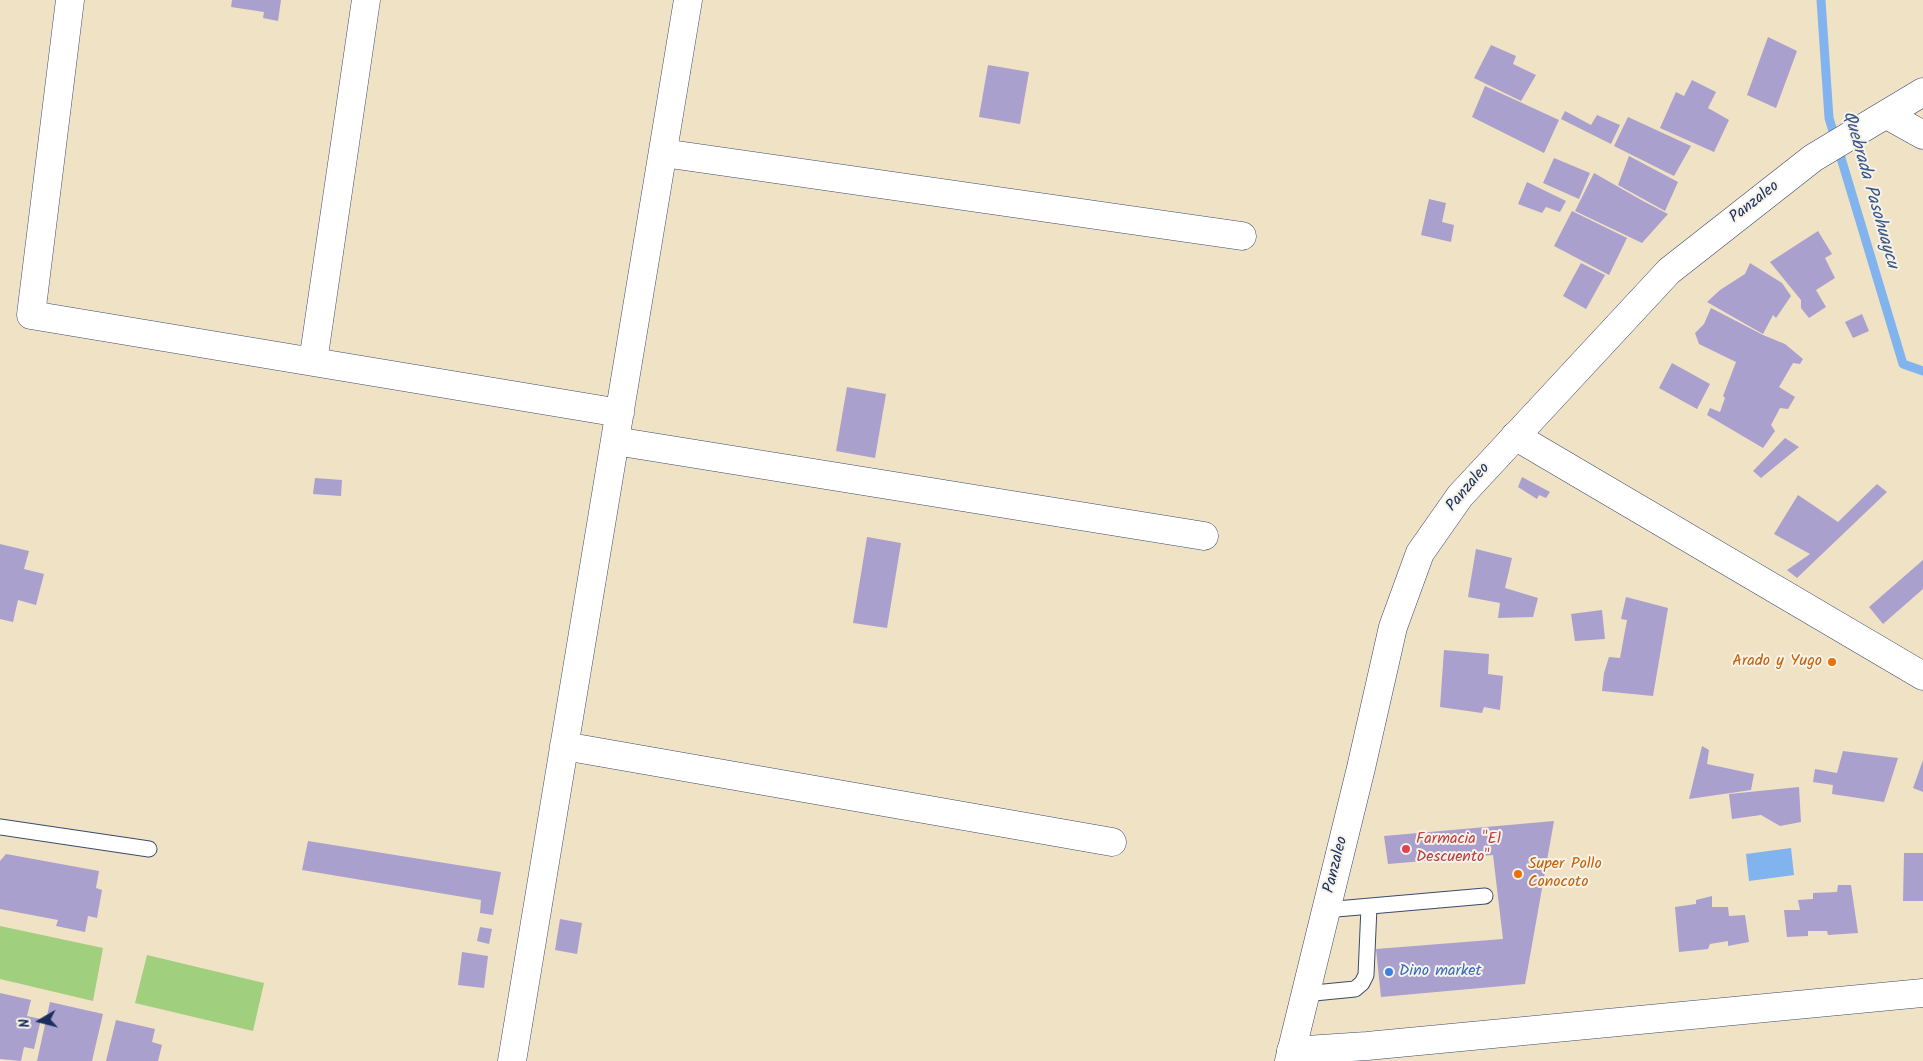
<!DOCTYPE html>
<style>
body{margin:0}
#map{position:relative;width:1923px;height:1061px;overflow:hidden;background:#f0e2c5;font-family:Kalam,sans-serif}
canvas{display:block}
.north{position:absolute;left:15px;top:996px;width:50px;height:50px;-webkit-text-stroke:4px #f7f3e8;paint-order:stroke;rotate:262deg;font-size:14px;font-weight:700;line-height:20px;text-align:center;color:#1b2f5e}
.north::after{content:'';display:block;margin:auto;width:18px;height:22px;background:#1b2f5e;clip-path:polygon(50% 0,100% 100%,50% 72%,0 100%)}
</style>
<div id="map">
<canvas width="1923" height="1061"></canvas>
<div class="north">N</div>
</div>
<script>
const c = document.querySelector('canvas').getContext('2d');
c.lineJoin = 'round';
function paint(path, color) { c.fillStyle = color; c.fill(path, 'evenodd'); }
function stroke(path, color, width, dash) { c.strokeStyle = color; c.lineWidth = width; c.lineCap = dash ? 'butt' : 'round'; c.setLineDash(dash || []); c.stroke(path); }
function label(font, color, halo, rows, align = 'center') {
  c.font = font + ' Kalam,sans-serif'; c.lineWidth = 4; c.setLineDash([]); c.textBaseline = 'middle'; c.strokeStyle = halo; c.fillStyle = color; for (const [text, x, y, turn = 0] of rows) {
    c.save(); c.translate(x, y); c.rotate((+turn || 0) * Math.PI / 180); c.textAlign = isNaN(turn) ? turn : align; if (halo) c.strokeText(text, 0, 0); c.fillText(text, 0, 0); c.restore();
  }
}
paint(new Path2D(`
 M 0,926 L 103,948 L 93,1001 L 0,979 Z
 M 147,955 L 264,983 L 253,1031 L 135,1003 Z`), '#a0cf7d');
paint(new Path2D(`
 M 1791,848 L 1794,875 L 1749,881 L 1746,854 Z`), '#81b4ee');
stroke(new Path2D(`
 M 1821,0 L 1829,118 L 1903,364 L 1923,371`), '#81b4ee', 9);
paint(new Path2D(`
 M 232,0 L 281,0 L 278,21 L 263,18 L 264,12 L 231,7 Z
 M 1768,37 L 1797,51 L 1776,108 L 1747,95 Z
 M 1491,45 L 1516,56 L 1513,64 L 1536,75 L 1521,101 L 1474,78 Z
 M 988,65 L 1029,72 L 1020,124 L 979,117 Z
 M 1692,80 L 1716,92 L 1708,108 L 1729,120 L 1714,152 L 1660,128 L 1676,92 L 1684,96 Z
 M 1485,86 L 1559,120 L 1544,153 L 1472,117 Z
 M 1565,111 L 1591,125 L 1597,115 L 1620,125 L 1611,144 L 1561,119 Z
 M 1628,117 L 1691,146 L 1674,176 L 1614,146 Z
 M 1629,156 L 1678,182 L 1665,211 L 1618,185 Z
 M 1554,158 L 1590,173 L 1579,199 L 1543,183 Z
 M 1594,173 L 1643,201 L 1668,214 L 1642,243 L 1575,211 Z
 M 1527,182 L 1566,201 L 1560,212 L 1546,207 L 1542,213 L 1518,204 Z
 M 1429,199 L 1446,203 L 1442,222 L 1454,225 L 1451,242 L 1421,235 Z
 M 1572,211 L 1627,238 L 1609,275 L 1554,246 Z
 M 1818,231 L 1832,254 L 1825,258 L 1835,278 L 1816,290 L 1826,307 L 1809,318 L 1801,308 L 1801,300 L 1770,262 Z
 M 1581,263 L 1605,275 L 1586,309 L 1563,296 Z
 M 1750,263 L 1782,283 L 1791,296 L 1776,318 L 1773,315 L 1763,334 L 1707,302 L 1720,290 L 1745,274 Z
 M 1711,308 L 1763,335 L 1785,344 L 1803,359 L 1800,364 L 1793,363 L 1779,387 L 1795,397 L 1788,409 L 1780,408 L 1771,425 L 1775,431 L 1763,448 L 1707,415 L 1710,408 L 1720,412 L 1725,398 L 1723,396 L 1736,362 L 1699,344 L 1695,333 L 1704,324 Z
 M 1862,314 L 1869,331 L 1853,338 L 1845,322 Z
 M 1672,363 L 1710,384 L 1697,409 L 1659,388 Z
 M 847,387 L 886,394 L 875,458 L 836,451 Z
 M 1785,438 L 1799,447 L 1761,478 L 1753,471 Z
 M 1522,477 L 1550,492 L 1546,498 L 1539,495 L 1537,499 L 1518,487 Z
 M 315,478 L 342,480 L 341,496 L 313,494 Z
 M 1877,484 L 1887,492 L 1797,578 L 1787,570 L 1810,554 L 1774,534 L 1798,495 L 1838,522 Z
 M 867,537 L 901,543 L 887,628 L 853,623 Z
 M 0,544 L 29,551 L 24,569 L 44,574 L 36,605 L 18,600 L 13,622 L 0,619 Z
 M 1476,549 L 1512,558 L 1505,588 L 1538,598 L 1533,617 L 1498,618 L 1500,603 L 1468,597 Z
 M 1923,560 L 1923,589 L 1883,624 L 1869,607 Z
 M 1626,597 L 1668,608 L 1653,696 L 1602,691 L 1604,673 L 1609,657 L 1620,658 L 1627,620 L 1621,619 Z
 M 1602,610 L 1605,639 L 1575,641 L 1571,614 Z
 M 1444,650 L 1489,654 L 1488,674 L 1503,676 L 1500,710 L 1484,707 L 1482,713 L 1440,707 Z
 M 1702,746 L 1709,750 L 1707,764 L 1754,774 L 1751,790 L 1689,799 Z
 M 1843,751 L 1898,758 L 1884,802 L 1832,794 L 1833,785 L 1813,782 L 1815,769 L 1837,773 Z
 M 1923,760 L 1923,792 L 1913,788 Z
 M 1799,787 L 1801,822 L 1780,826 L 1761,815 L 1732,819 L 1729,794 Z
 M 1554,821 L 1525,984 L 1381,997 L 1376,949 L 1503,939 L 1493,855 L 1388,864 L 1384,836 Z
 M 308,841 L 501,872 L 493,915 L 480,913 L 481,900 L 302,870 Z
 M 1904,853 L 1923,853 L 1923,901 L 1903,901 Z
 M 6,854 L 99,871 L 96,888 L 102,890 L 97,918 L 88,916 L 85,932 L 56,926 L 58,920 L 0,909 L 0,861 Z
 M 1838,885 L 1851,885 L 1858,933 L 1828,935 L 1827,931 L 1808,931 L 1808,936 L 1787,937 L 1784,910 L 1800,910 L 1798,900 L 1813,899 L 1813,893 L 1837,892 Z
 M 1712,896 L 1712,907 L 1728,907 L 1729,916 L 1745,915 L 1749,942 L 1728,946 L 1728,941 L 1710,944 L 1708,949 L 1679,952 L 1675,907 L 1696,904 L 1696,900 Z
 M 560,919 L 582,923 L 577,954 L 555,950 Z
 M 480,927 L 492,929 L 489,944 L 477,941 Z
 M 462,952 L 488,956 L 484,988 L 458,985 Z
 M 0,993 L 31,1000 L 27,1016 L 41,1019 L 34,1049 L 24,1047 L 21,1061 L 0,1059 Z
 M 50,1002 L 103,1014 L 92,1061 L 37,1061 Z
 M 116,1020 L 155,1029 L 152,1042 L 162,1045 L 158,1061 L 106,1061 Z`), '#a9a0ce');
const service = new Path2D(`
 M 0,827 L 149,849
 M 1325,910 L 1485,896
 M 1304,994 L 1355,989 L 1362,983 L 1366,975 L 1369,907`);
const minor = new Path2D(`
 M 70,0 L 31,315 L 620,413
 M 1887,115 L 1923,135
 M 663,153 L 1242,236
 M 313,362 L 366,0
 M 1515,436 L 1923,676
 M 615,441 L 1204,536
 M 564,746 L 1112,842
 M 1291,1051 L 1367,1046 L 1923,993
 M 512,1061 L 688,0`);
const tertiary = new Path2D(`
 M 1289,1061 L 1361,768 L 1393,627 L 1420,553 L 1460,496 L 1669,271 L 1813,158 L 1923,92`);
stroke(service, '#3b4a6d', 17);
stroke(minor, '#3b4a6d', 29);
stroke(tertiary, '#3b4a6d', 29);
stroke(service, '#fff', 15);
stroke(minor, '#fff', 28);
stroke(tertiary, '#fff', 28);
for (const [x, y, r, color] of [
 [1832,662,5,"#e8710a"],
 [1406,849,5,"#e0444e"],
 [1518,874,5,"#e8710a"],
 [1389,972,5,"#3f7fe0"]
]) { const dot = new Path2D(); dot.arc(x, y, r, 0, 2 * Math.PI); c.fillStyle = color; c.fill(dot); stroke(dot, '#f7f3e8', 2); }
label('16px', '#1b2f5e', '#f7f3e8', [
 ["Panzaleo",1755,203,-38],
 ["Panzaleo",1469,488,-50],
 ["Panzaleo",1337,865,-76]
]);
label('16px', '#c56008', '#f7f3e8', [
 ["Arado y Yugo",1822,662],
 ["Super Pollo",1528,865,"left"],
 ["Conocoto",1528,883,"left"]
], 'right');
label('16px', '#be3a42', '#f7f3e8', [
 ["Farmacia \"El",1416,840],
 ["Descuento\"",1416,858]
], 'left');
label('16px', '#366cbe', '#f7f3e8', [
 ["Dino market",1399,972]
], 'left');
label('italic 18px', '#3a5789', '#f7f3e8', [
 ["Quebrada Pasohuaycu",1869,190,74]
]);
</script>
